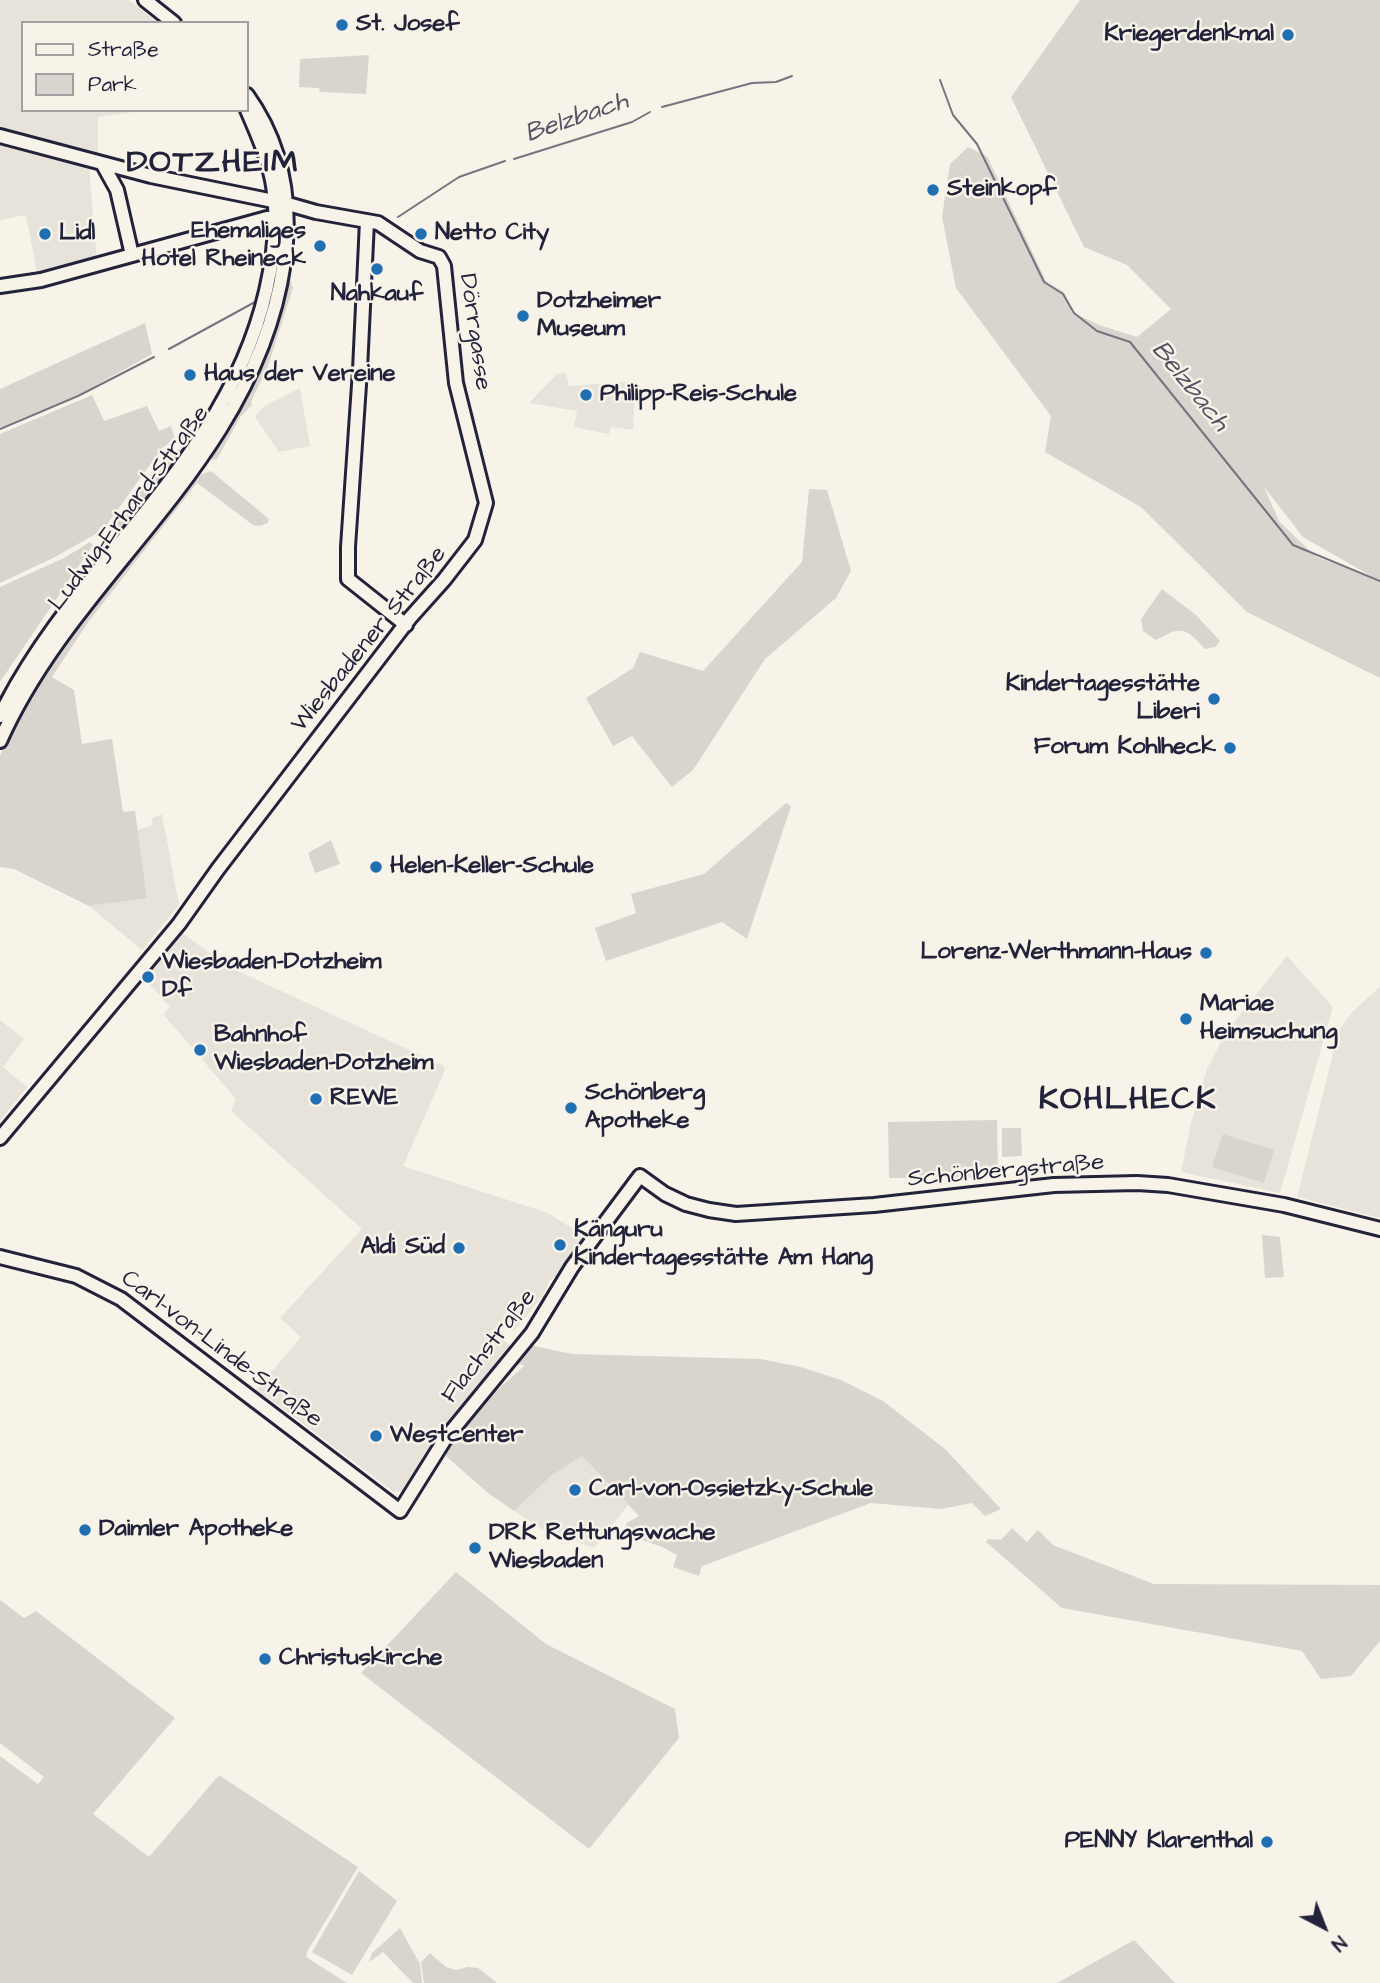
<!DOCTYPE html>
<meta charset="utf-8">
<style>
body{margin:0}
#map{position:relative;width:1380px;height:1983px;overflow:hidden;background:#f7f3e8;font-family:"Architects Daughter",sans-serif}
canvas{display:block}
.legend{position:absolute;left:21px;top:21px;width:228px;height:91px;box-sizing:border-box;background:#f7f3e8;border:2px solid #a29fa3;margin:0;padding:9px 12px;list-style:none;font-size:21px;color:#22223b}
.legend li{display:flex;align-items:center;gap:14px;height:35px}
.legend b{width:35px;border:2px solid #a29fa3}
.north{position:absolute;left:1289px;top:1892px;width:70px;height:70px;-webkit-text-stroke:5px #f7f3e8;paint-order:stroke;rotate:138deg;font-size:19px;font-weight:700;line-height:28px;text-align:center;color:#22223b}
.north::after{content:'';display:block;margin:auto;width:24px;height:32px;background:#22223b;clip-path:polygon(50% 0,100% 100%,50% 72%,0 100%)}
</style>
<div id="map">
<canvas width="1380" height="1983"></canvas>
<ul class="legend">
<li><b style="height:9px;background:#f7f3e8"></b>Straße</li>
<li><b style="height:19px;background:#d8d5cf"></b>Park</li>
</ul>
<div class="north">N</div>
</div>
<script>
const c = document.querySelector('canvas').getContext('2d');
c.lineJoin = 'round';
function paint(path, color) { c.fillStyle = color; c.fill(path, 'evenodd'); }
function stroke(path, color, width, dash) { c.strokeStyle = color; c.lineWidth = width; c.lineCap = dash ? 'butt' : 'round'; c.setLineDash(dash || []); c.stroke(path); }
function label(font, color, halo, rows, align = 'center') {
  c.font = font + ' "Architects Daughter",sans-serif'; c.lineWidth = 5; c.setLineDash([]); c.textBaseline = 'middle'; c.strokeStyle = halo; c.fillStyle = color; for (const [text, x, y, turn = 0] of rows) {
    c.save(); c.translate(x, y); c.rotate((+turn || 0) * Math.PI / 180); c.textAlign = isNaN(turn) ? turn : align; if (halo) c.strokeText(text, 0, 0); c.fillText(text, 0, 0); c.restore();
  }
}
paint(new Path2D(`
 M 0,0 L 129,0 L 158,23 L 23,23 L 23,110 L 149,110 L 98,117 L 98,154 L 89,167 L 97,261 L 38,278 L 26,215 L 0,220 Z
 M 566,373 L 569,386 L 635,381 L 633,430 L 611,427 L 609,434 L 574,427 L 577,411 L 529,403 L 557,374 Z
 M 300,388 L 310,446 L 279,452 L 255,417 L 263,407 Z
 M 162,814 L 179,905 L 142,950 L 89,906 L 147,897 L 137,830 L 153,825 L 152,818 Z
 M 181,932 L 229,967 L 444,1066 L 445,1070 L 403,1166 L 548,1213 L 581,1234 L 584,1239 L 562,1273 L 550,1280 L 543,1295 L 514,1331 L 497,1325 L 493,1333 L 511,1346 L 450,1427 L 447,1426 L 404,1491 L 394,1492 L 266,1396 L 263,1396 L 255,1391 L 301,1337 L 280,1318 L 362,1229 L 231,1111 L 236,1099 L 163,1014 L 170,1007 L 142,976 Z
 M 1287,956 L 1333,1007 L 1280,1193 L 1181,1172 L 1191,1123 L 1207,1069 L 1226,1032 Z
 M 1380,987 L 1380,1218 L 1297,1197 L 1339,1030 L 1353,1011 Z
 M 0,1020 L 24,1039 L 3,1067 L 27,1087 L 0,1121 Z
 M 582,1456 L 628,1505 L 594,1548 L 542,1529 L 514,1511 L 551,1476 Z`), '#e7e3db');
paint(new Path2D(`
 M 1080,0 L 1380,0 L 1380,678 L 1247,612 L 1141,507 L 1045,452 L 1051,416 L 956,288 L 942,217 L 950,164 L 968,147 L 987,156 L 1046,281 L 1064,292 L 1074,313 L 1099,325 L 1137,337 L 1171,309 L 1127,265 L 1084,247 L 1011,97 ZM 1264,487 L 1303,537 L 1376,579 L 1316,557 L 1279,521 Z
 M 369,55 L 366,94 L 320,92 L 319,88 L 299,87 L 300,59 Z
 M 289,276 L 293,288 L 268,366 L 251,402 L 252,405 L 241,416 L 217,459 L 212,460 L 211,455 L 234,417 L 266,352 Z
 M 145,323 L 152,354 L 78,395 L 0,428 L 0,389 Z
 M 92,395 L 104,421 L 147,406 L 159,431 L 171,426 L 175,439 L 162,448 L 103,530 L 55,557 L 0,583 L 0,434 Z
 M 179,449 L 185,452 L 0,705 L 0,694 L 152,472 L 167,454 Z
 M 211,471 L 269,519 L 268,523 L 260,526 L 253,525 L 197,483 L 89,621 L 52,677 L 74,690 L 82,744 L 112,739 L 123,812 L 135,811 L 147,898 L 89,906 L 14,869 L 0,867 L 0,756 L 9,735 L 50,662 L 81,620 L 194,477 Z
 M 809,489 L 827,490 L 851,571 L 836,598 L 765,659 L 693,770 L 672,787 L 632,736 L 613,746 L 586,698 L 633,668 L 640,652 L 703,671 L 802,562 Z
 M 90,542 L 93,545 L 0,682 L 0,587 L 64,558 Z
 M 1162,589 L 1196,615 L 1220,641 L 1215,647 L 1205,649 C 1186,628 1182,625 1156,640 L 1143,631 L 1141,619 Z
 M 786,803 L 791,806 L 747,939 L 722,922 L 606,961 L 595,928 L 636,913 L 631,894 L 704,874 Z
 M 331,840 L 340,864 L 315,873 L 308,853 Z
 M 997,1120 L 998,1177 L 889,1178 L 888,1122 Z
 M 1002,1128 L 1021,1128 L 1022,1156 L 1002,1157 Z
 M 1223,1134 L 1274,1150 L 1264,1183 L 1212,1167 Z
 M 1262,1235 L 1280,1237 L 1284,1277 L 1265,1278 Z
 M 530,1345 L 572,1354 L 760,1359 L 801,1367 L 841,1380 L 883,1401 L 945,1449 L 1001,1509 L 985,1516 L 972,1503 L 941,1509 L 871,1503 L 702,1566 L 699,1576 L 673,1567 L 677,1555 L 662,1547 L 622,1533 L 627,1523 L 639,1516 L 582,1456 L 551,1476 L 514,1511 L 488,1493 L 446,1456 L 448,1446 L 490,1392 L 494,1393 L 524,1366 L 521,1364 L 514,1366 Z
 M 1012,1528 L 1027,1542 L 1038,1530 L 1053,1545 L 1154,1584 L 1380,1585 L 1380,1641 L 1351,1676 L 1321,1679 L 1302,1651 L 1062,1608 L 986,1542 L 988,1539 L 1001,1540 Z
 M 456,1572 L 546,1644 L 675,1709 L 679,1738 L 589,1849 L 361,1673 Z
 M 0,1600 L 24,1618 L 36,1611 L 175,1718 L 93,1814 L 149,1857 L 219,1775 L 358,1867 L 307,1952 L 306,1957 L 347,1983 L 0,1983 L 0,1756 L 38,1784 L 44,1777 L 0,1743 Z
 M 359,1871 L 397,1901 L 352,1975 L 312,1952 Z
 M 400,1928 L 420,1964 L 422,1983 L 413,1983 L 383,1952 L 369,1962 L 372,1953 Z
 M 1134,1940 L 1175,1983 L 1056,1983 L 1059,1982 Z
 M 430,1953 L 446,1967 L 456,1970 L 468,1967 L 478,1968 L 497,1983 L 424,1983 L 421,1962 Z`), '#d8d5cf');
stroke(new Path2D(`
 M 940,80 L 953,115 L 977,144 L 1044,282 L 1063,294 L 1074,313 L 1097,331 L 1130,342 L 1293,545 L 1380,581
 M 662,107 L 752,83 L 776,82 L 792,76
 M 514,159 L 632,122 L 650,112
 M 398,217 L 459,177 L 505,161
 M 169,349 L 255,302
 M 0,429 L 78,396 L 154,357`), '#76747f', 2);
const secondary = new Path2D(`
 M 145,0 L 174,23
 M 0,136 L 151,176 L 288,204 L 316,212 L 378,223 L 420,251 L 439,257 L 444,266 L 456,383 L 486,503 L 475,540 L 444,580 L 410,618 L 218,869 L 179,924 L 0,1138
 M 102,163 L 117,190 L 132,255
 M 367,221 L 360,370 L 348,547 L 348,579 L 406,625
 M 0,286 L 41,280 L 267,218 L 281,217
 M 0,716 C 75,562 226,465 266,291 C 274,256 279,216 272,180 C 267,156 257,133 247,110
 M 0,741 C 53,622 152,538 220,429 C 281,331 320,197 247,95
 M 0,1257 L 76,1276 L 121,1299 L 400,1511 L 445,1439 L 532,1333 L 572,1267 L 640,1176 L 665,1194 L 686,1204 L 709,1210 L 736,1214 L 874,1205 L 1054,1185 L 1137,1183 L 1168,1185 L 1284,1205 L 1380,1229`);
stroke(secondary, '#22223b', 18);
stroke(secondary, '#f7f3e8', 12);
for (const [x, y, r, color] of [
 [342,25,7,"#1f6fb2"],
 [1288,35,7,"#1f6fb2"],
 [933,190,7,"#1f6fb2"],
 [45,234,7,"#1f6fb2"],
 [421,234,7,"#1f6fb2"],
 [320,246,7,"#1f6fb2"],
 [377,269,7,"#1f6fb2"],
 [523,316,7,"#1f6fb2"],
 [190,375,7,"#1f6fb2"],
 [586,395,7,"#1f6fb2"],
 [1214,699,7,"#1f6fb2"],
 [1230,748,7,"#1f6fb2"],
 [376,867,7,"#1f6fb2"],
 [1206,953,7,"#1f6fb2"],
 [148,977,7,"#1f6fb2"],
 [1186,1019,7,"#1f6fb2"],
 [200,1050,7,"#1f6fb2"],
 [316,1099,7,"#1f6fb2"],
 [571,1108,7,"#1f6fb2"],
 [560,1245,7,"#1f6fb2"],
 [459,1248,7,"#1f6fb2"],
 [376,1436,7,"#1f6fb2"],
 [575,1490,7,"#1f6fb2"],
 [85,1530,7,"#1f6fb2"],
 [475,1548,7,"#1f6fb2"],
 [265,1659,7,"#1f6fb2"],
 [1267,1842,7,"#1f6fb2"]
]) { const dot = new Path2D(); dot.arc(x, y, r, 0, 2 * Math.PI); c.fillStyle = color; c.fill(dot); stroke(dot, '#f7f3e8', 2.5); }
label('bold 24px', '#22223b', '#f7f3e8', [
 ["St. Josef",356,25],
 ["Kriegerdenkmal",1274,35,"right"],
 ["Steinkopf",947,190],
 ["Ehemaliges",306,232,"right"],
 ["Hotel Rheineck",306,260,"right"],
 ["Lidl",59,234],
 ["Netto City",435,234],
 ["Nahkauf",377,295,"center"],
 ["Dotzheimer",537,302],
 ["Museum",537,330],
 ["Haus der Vereine",204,375],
 ["Philipp-Reis-Schule",600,395],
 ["Kindertagesstätte",1200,685,"right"],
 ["Liberi",1200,713,"right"],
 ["Forum Kohlheck",1216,748,"right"],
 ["Helen-Keller-Schule",390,867],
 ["Lorenz-Werthmann-Haus",1192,953,"right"],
 ["Wiesbaden-Dotzheim",162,963],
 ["Df",162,991],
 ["Mariae",1200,1005],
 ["Heimsuchung",1200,1033],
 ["Bahnhof",214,1036],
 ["Wiesbaden-Dotzheim",214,1064],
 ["Schönberg",585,1094],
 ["Apotheke",585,1122],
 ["REWE",330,1099],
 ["Känguru",574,1231],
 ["Kindertagesstätte Am Hang",574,1259],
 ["Aldi Süd",445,1248,"right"],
 ["Westcenter",390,1436],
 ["Carl-von-Ossietzky-Schule",589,1490],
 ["Daimler Apotheke",99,1530],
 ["DRK Rettungswache",489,1534],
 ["Wiesbaden",489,1562],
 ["Christuskirche",279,1659],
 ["PENNY Klarenthal",1253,1842,"right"]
], 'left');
label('24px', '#22223b', '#f7f3e8', [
 ["Dörrgasse",474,332,82],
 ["Ludwig-Erhard-Straße",130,509,-53],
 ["Wiesbadener Straße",370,640,-51],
 ["Schönbergstraße",1006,1172,-5],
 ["Flachstraße",490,1347,-52],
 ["Carl-von-Linde-Straße",221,1350,37]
]);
label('italic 26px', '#535263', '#f7f3e8', [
 ["Belzbach",577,119,-19],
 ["Belzbach",1189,387,51]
]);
c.letterSpacing = '2px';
label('bold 32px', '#22223b', '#f7f3e8', [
 ["DOTZHEIM",213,164],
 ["KOHLHECK",1128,1101]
]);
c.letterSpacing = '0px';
</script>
